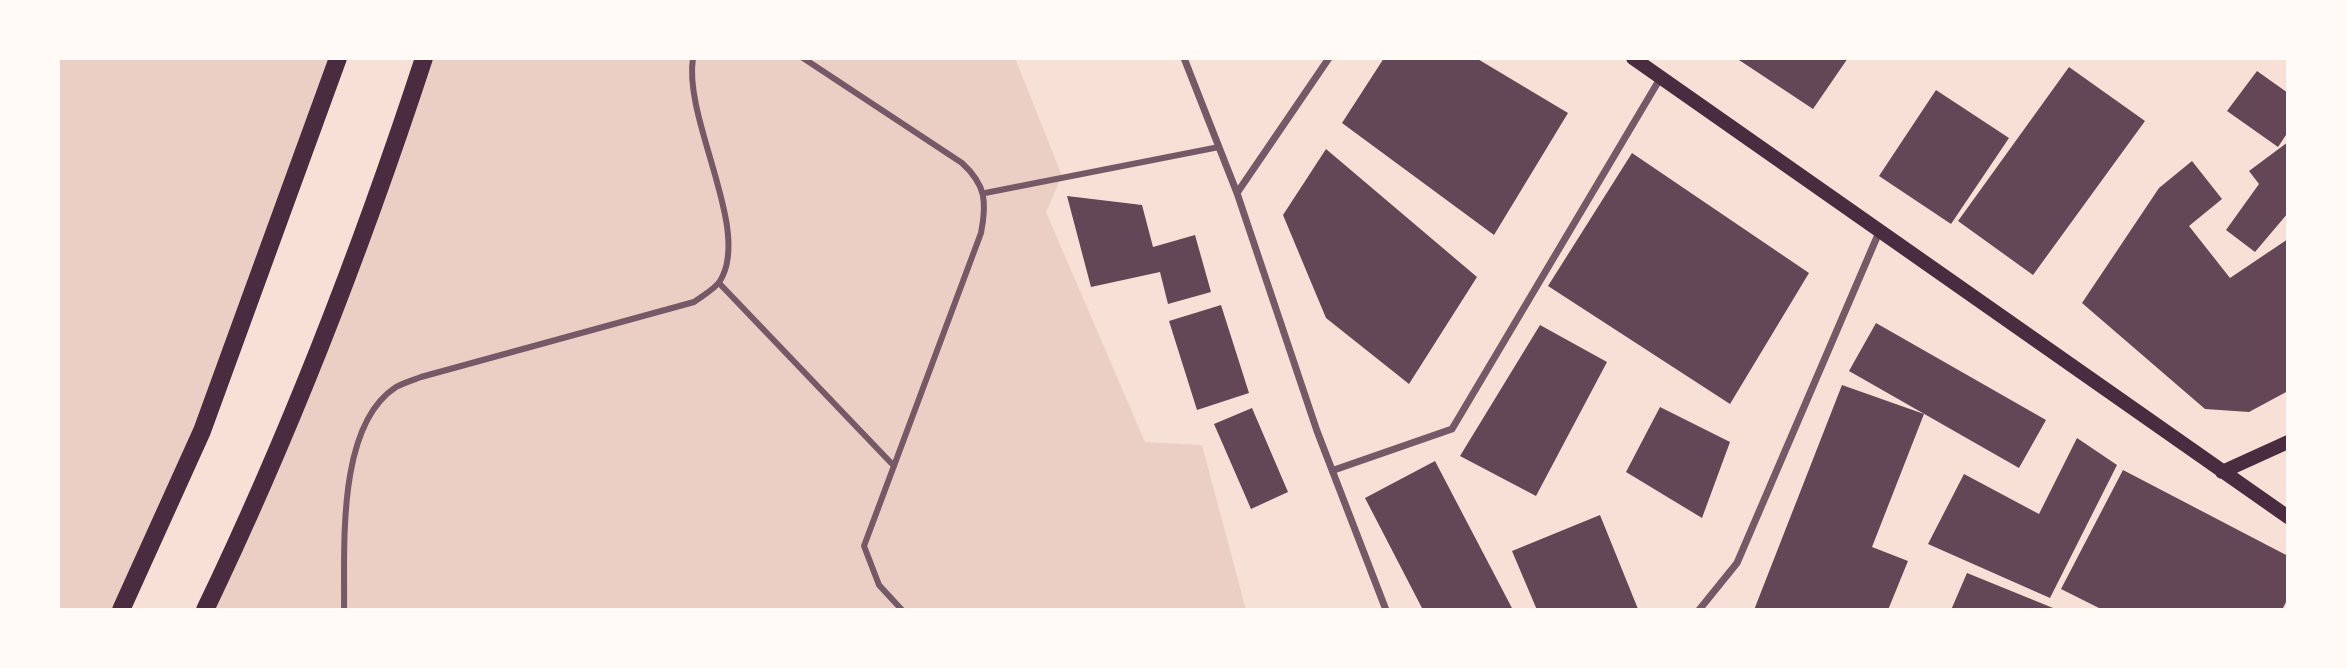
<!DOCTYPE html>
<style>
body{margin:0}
#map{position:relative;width:2346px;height:668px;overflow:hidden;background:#f7e1d7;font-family:Rubik,sans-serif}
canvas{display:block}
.frame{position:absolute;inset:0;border:60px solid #fffaf5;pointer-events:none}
</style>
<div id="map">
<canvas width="2346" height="668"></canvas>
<div class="frame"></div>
</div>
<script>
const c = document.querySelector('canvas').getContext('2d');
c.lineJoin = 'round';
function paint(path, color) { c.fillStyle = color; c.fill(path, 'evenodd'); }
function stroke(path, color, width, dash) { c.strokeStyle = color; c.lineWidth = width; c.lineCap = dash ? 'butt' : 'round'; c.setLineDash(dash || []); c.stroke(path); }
paint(new Path2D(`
 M 58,58 L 338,58 L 202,431 L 121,610 L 58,610 Z
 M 424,58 L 1015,58 L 1062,176 L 1046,212 L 1145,442 L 1202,445 L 1246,610 L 205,610 L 275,462 Z`), '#ebcfc5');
paint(new Path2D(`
 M 1384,58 L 1476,58 L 1568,113 L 1494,235 L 1342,123 Z
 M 1736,58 L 1848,58 L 1813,109 Z
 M 2069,67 L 2145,121 L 2033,275 L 1958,221 Z
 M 2257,71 L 2288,93 L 2288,132 L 2278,147 L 2227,111 Z
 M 1936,90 L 2009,138 L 1951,224 L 1879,176 Z
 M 2288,142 L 2288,213 L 2255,252 L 2226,230 L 2259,184 L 2249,171 Z
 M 1326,149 L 1477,277 L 1409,384 L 1326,318 L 1283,215 Z
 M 1632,153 L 1809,273 L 1730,404 L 1548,286 Z
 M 2192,161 L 2222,199 L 2189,226 L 2230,278 L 2288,239 L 2288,391 L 2249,412 L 2205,409 L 2082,303 L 2159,188 Z
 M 1067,196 L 1142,205 L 1153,247 L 1195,235 L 1211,292 L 1168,304 L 1160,272 L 1091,287 Z
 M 1221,305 L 1249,393 L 1197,410 L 1169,321 Z
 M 1876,323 L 2046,420 L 2019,468 L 1849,371 Z
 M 1540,325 L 1607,362 L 1536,496 L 1460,456 Z
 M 1842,385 L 1924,414 L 1872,547 L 1908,561 L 1888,610 L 1754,610 Z
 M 1660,407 L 1730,442 L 1702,518 L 1626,472 Z
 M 1252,408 L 1288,492 L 1251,509 L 1214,424 Z
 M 2077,438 L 2117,465 L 2050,598 L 1928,544 L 1964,474 L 2039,514 Z
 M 1435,461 L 1513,610 L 1423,610 L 1365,498 Z
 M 2123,470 L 2288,556 L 2288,598 L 2282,610 L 2103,610 L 2061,589 Z
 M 1600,515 L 1638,609 L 1537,610 L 1512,551 Z
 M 1967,573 L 2058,610 L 1951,610 Z`), '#644757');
stroke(new Path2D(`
 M 803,58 L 962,163 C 986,185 987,202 981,233 L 864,546 L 879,585 L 902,610
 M 985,193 L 1219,147
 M 719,283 L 894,466
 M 344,610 C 345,548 336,426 396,387 C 403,383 413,380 421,377 L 694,302 C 702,296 715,289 720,281 C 752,230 683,120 693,58`), '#755966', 6);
stroke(new Path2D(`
 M 1184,58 L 1237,193 L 1317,431 L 1386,610
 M 1237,193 L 1329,58
 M 1334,470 L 1452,429 L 1661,77
 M 1699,610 L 1737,563 L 1880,230`), '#755966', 7);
stroke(new Path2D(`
 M 1633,58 L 2288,517
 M 2222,472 L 2288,442`), '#4a2c40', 14);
stroke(new Path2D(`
 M 121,610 L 202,431 L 338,58
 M 205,610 C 291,431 362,247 424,58`), '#4a2c40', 18);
</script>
